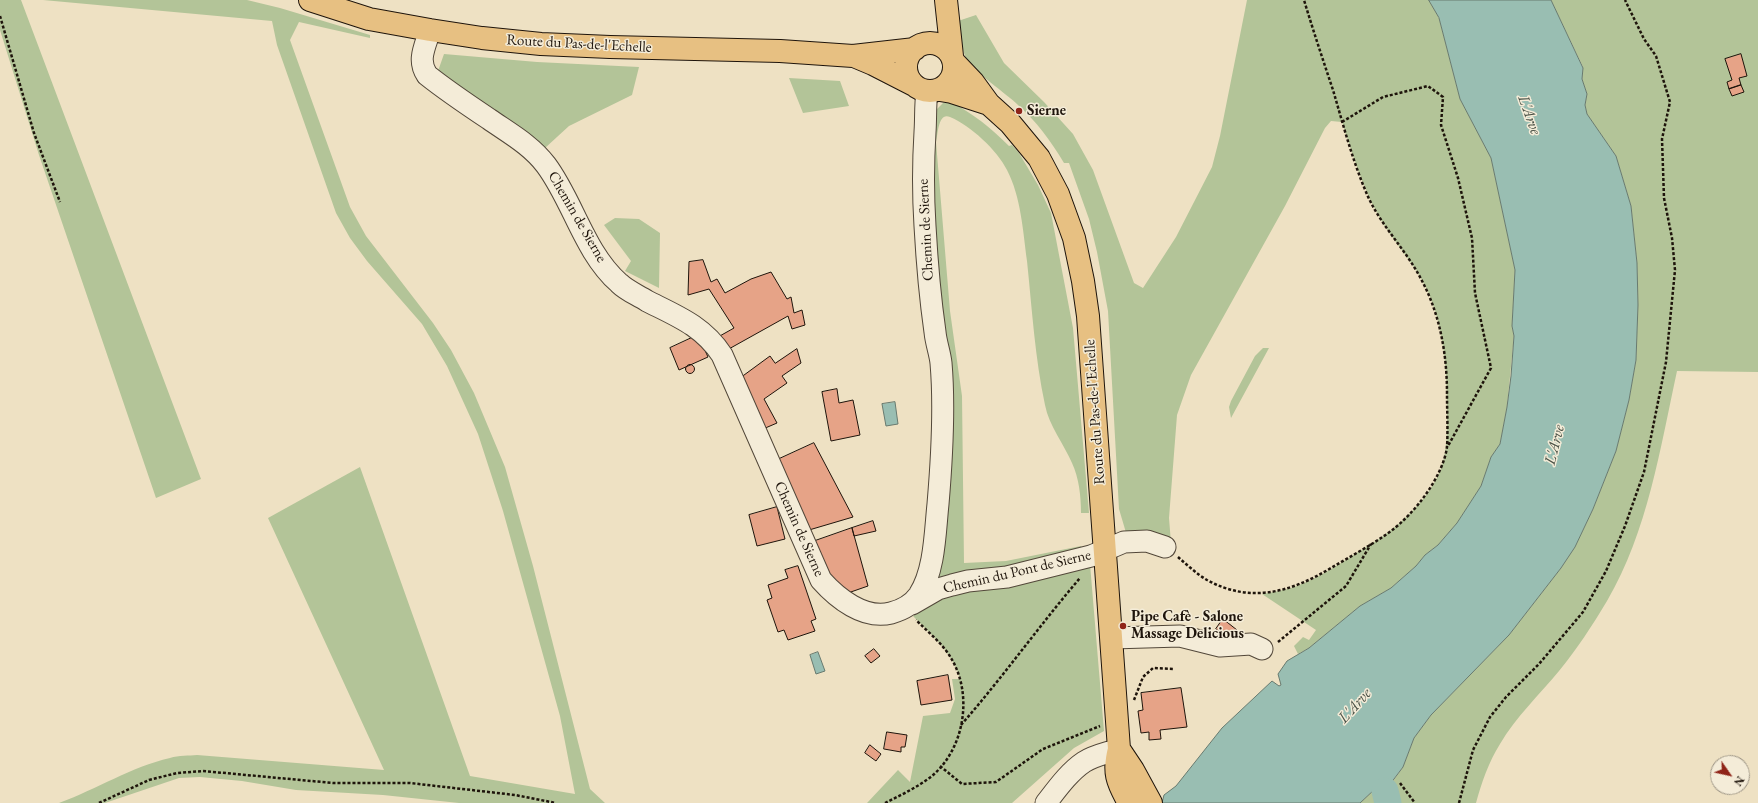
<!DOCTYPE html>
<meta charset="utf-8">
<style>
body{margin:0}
#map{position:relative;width:1758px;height:803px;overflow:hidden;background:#eee1c3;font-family:"EB Garamond",serif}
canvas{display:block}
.north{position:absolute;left:1710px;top:755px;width:40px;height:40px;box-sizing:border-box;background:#f4ecd8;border:1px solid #9e9686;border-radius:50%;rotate:124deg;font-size:11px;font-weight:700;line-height:16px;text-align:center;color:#1e140b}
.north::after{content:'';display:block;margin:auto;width:14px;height:18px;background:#8f2418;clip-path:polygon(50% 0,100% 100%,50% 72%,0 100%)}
</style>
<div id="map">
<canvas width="1758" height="803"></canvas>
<div class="north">N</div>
</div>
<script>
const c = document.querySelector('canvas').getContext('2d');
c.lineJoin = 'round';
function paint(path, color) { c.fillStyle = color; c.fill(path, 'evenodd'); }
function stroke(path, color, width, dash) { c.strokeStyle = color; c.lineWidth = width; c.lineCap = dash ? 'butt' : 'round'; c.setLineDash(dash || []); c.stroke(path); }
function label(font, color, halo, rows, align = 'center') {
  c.font = font + ' "EB Garamond",serif'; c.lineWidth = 3; c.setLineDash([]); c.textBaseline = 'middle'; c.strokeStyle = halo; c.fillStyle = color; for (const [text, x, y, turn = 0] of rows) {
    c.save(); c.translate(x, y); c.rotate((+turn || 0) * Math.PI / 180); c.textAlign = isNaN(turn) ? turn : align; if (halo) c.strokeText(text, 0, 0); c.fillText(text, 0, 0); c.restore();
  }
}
paint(new Path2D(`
 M 0,0 L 21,0 L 201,479 L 156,498 L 39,155 L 0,30 Z
 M 43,0 L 247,0 L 280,8 L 370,35 L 370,38 L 299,22 L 290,40 L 350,207 L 366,236 L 433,323 L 451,350 L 474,393 L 505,467 L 533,566 L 590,789 L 605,803 L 459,803 L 383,795 L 296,790 L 242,781 L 200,777 L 179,778 L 105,803 L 59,803 C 97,789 131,767 170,758 C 179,755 189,756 197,755 L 384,770 L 268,518 L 360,467 L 470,776 L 575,794 L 560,716 L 503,511 L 478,434 L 447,366 L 422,324 L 367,261 L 350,238 L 336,213 L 277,45 L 272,21 Z
 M 1247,0 L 1429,0 L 1439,18 L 1460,99 L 1491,158 L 1515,270 L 1512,326 L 1514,336 L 1507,407 L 1500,444 L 1491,457 L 1481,486 L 1457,523 L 1438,545 L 1425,555 L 1416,566 L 1391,588 L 1360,606 L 1309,648 L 1298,654 L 1294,646 L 1303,637 L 1309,640 L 1316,630 L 1262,594 C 1274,592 1286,590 1297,586 C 1325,575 1351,556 1376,541 C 1400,525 1425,502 1438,476 C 1447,456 1447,436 1447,414 C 1447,374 1445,337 1431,299 C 1420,269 1397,247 1381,220 C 1363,189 1353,156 1342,122 L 1331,121 L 1325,128 L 1285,206 L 1191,375 L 1177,415 L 1169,518 L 1171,543 L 1127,536 L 1119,509 L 1108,311 L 1097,252 L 1089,219 L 1069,163 L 1064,163 C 1051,141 1036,121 1018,105 C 1007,94 973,71 967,60 C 961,48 960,34 958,21 L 976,15 L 1004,63 L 1044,102 L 1073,134 L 1093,170 L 1134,283 L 1143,288 L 1176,237 L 1212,167 L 1220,136 Z
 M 1551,0 L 1758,0 L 1758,372 L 1677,371 C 1660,449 1648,531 1607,601 C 1592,626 1577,649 1559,671 C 1539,695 1516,717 1500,744 C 1489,761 1481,784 1476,803 L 1360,803 L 1375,789 L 1386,791 L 1403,767 L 1414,738 L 1431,715 L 1509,635 L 1561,568 L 1575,547 L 1593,509 L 1616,451 L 1629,400 L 1636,360 L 1638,305 L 1637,263 L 1631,206 L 1616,156 L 1587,114 L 1585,105 L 1587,94 L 1582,79 L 1583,67 Z
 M 444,54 L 537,62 L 639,67 L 632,95 L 569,126 L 545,148 L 537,140 L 438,71 Z
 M 789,78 L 840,81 L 849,106 L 803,113 Z
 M 951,102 C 975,115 990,127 1009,146 L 1012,145 L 1019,153 L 1038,185 L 1051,213 L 1073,328 L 1089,513 L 1081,513 C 1081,496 1079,478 1072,463 C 1064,444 1049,426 1045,405 C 1035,358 1032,309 1027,261 C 1023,231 1021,197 1007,170 C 997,150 971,126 950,117 C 938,112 938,134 936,142 L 950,311 L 962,396 L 964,563 L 1006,561 L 1081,546 L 1083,550 L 935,586 L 939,550 L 929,202 L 936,110 L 943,103 Z
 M 615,218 L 639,219 L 660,233 L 659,288 L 625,271 L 631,261 L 604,225 Z
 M 1263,348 L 1269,348 L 1231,418 L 1229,407 L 1231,401 L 1255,356 Z
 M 1090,564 L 1104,731 L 1074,748 L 1012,803 L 867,803 L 898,770 L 910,782 L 923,716 L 950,713 L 955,699 L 952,679 L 960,679 C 953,652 931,635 913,616 L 941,594 Z`), '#b3c498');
const water = new Path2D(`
 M 1429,0 L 1551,0 L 1583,68 L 1582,79 L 1587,94 L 1585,105 L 1587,114 L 1616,156 L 1631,206 L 1637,263 L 1638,305 L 1636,360 L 1629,400 L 1616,451 L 1593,509 L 1575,547 L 1561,568 L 1509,635 L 1431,715 L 1414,738 L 1403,767 L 1385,791 L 1375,789 L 1360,803 L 1162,803 L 1164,795 L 1176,786 L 1222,728 L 1272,681 L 1279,686 L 1281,685 L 1278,674 L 1287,661 L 1309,648 L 1360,606 L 1391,588 L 1416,566 L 1425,555 L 1438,545 L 1457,523 L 1481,486 L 1491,457 L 1500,444 L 1507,407 L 1511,376 L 1514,336 L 1512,326 L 1515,270 L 1491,158 L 1460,99 L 1439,18 Z
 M 895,402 L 898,424 L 886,426 L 882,404 Z
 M 818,652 L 825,671 L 816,674 L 810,655 Z`);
paint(water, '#99beb2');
stroke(water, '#687a6f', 1);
stroke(new Path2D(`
 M 1385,791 L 1388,803`), '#99beb2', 27);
const building = new Path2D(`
 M 1741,54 L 1747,76 L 1739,78 L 1741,85 L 1729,89 L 1727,82 L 1732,80 L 1725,59 Z
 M 1741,85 L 1744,92 L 1732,96 L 1729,89 Z
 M 703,260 L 711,282 L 717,279 L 725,293 L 751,279 L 771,272 L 787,299 L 791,297 L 794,313 L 802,310 L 805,325 L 792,329 L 788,316 L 727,350 L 718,337 L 734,328 L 709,289 L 688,295 L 689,262 Z
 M 698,335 L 708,357 L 679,370 L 670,348 Z
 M 797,349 L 801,363 L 782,376 L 787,383 L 764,399 L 777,423 L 763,429 L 740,378 L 770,356 L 775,363 Z
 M685.5 369a4.5 4.5 0 1 1 9 0a4.5 4.5 0 1 1-9 0Z
 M 837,389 L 839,403 L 853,400 L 860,435 L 831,441 L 822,392 Z
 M 814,443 L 853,517 L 809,530 L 777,460 Z
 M 777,507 L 785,539 L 757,546 L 749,515 Z
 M 873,521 L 876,531 L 854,536 L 852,528 Z
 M 852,528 L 868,586 L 845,594 L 829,576 L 815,541 Z
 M 798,566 L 816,619 L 811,621 L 815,631 L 788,640 L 784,630 L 778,632 L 767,600 L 772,598 L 768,585 L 788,578 L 785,570 Z
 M 1223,619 L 1237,630 L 1230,640 L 1216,629 Z
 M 874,649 L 880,656 L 871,663 L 865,656 Z
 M 948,675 L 952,700 L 921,705 L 917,681 Z
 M 1181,688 L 1187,727 L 1160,730 L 1161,739 L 1149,740 L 1149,732 L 1141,733 L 1138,711 L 1143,710 L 1141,693 Z
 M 887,732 L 907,735 L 905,747 L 901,747 L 901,752 L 884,749 Z
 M 870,745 L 881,754 L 876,761 L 865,753 Z`);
paint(building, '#e6a387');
stroke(building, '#1e140b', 1);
const minor = new Path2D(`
 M 430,30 C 425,47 417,60 427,75 C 447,91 468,105 489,119 C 509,133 531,145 546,165 C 573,201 584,252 619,283 C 627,291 638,295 647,301 C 677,316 703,326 722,355 L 821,580 C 837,598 864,620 891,613 C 902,610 912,605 919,595 C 935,570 935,532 938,504 C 942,457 945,409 941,363 C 940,353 936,343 935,332 C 930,297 927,262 925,226 C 923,195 923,164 925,132 C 926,119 925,105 927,92
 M 912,604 L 938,589 L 952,585 L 968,581 L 1007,577 L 1091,556 L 1124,542 L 1147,541 L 1165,547
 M 1112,638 L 1180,636 L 1220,646 L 1251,644 L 1262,649
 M 1046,803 C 1057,789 1069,772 1084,762 C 1095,755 1108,753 1119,749`);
const major = new Path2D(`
 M 310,0 L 369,19 L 430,30 L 482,38 L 541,44 L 610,47 L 780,51 L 853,56 L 915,49
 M 946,0 L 952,56
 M906 67a24 24 0 1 1 48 0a24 24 0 1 1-48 0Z
 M 854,56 L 873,64 L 914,85
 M 954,62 L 973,82 L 989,104 L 1010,123 L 1039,158 L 1058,194 L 1074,238 L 1083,281 L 1088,316 L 1119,749 C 1113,772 1117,782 1129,803
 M 940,90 L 952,92 L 989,104
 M 1119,749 L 1133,770 L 1151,803`);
stroke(minor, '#524739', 23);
stroke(major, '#1e140b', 24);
stroke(new Path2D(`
 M 0,16 L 34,133 L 60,202
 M 1342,122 L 1383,97 L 1428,86 L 1443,97 L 1441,125 L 1458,178 L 1472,238 L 1475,293 L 1491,368 L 1448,446
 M 1178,557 C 1187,565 1197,574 1207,580 C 1251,604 1291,592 1331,568 C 1351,556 1372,545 1391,531 C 1414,514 1443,477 1447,447 C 1448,430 1447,411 1447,394 C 1447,354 1440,314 1421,279 C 1405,248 1379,224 1366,192 C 1352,159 1343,124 1333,90 C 1323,60 1313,30 1304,0
 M 1278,642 L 1346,586 L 1371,544
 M 1134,700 L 1143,677 L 1153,668 L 1173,669
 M 961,725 C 1003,677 1039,626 1080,578
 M 940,766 L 962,784 L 996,782 L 1043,749 L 1100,726
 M 1400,783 L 1415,803
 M 99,803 L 149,780 L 177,773 L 203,771 L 333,783 L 410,783 L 515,795 L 556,803
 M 885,803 C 901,795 918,787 932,776 C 965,748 973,694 951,658 C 943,644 928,632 916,620
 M 1459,803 L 1473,750 L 1490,717 L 1506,697 L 1539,664 L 1583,612 L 1606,571 L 1625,526 L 1644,472 L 1666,362 L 1675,270 L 1672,238 L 1664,198 L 1662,139 L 1670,102 L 1656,56 L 1644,39 L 1625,0`), '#1e140b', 2.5, [3, 2]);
stroke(minor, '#f4ecd8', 21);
stroke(major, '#e7c082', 22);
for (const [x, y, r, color] of [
 [1019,111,4,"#8f2418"],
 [1123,626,4,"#8f2418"]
]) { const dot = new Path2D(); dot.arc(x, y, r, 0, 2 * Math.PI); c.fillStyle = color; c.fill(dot); stroke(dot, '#f4ecd8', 1.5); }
label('15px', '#1e140b', '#f4ecd8', [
 ["Route du Pas-de-l'Echelle",579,44,3],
 ["Chemin de Sierne",577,217,60],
 ["Chemin de Sierne",926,230,-93],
 ["Route du Pas-de-l'Echelle",1095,412,-94],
 ["Chemin de Sierne",799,529,66],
 ["Chemin du Pont de Sierne",1017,572,-13]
]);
label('bold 15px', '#1e140b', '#f4ecd8', [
 ["Sierne",1027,111],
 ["Pipe Cafè - Salone",1131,617],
 ["Massage Delicious",1131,634]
], 'left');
label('italic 16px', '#495045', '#f4ecd8', [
 ["L'Arve",1529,115,70],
 ["L'Arve",1555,445,-76],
 ["L'Arve",1355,706,-48]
]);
</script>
